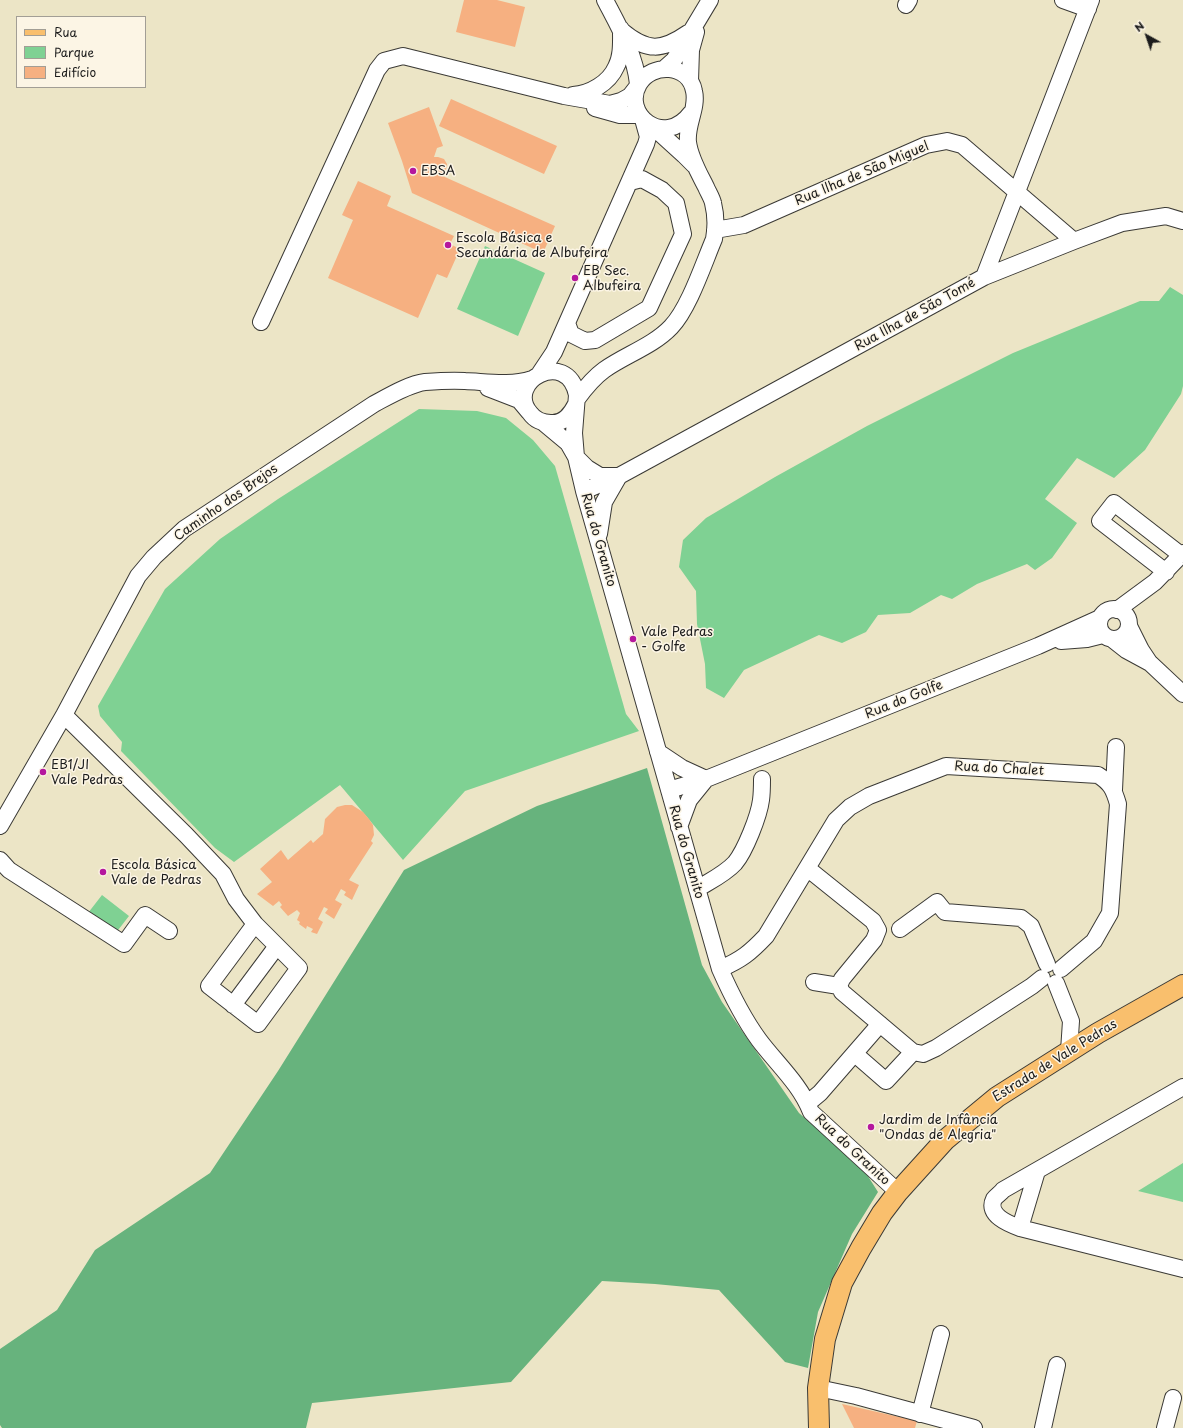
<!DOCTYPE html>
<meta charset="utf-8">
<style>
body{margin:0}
#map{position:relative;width:1183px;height:1428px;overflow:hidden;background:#ece5c6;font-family:"Playpen Sans",sans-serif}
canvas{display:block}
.legend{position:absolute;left:16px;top:16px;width:130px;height:72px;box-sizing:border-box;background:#fcf5e5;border:1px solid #a29e95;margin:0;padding:5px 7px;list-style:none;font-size:12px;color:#1c1c1c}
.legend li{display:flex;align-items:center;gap:8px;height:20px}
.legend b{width:20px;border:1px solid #a29e95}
.north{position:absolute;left:1127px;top:16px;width:40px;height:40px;-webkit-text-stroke:3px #fcf5e5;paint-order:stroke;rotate:320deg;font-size:11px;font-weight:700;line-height:16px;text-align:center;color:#1c1c1c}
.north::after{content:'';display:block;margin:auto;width:14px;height:18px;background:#1c1c1c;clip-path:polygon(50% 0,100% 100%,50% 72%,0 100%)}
</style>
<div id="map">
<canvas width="1183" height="1428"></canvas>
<ul class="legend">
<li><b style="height:5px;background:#f9bf6d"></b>Rua</li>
<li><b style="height:11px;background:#7fd193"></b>Parque</li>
<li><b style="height:11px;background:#f6b081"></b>Edifício</li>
</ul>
<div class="north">N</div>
</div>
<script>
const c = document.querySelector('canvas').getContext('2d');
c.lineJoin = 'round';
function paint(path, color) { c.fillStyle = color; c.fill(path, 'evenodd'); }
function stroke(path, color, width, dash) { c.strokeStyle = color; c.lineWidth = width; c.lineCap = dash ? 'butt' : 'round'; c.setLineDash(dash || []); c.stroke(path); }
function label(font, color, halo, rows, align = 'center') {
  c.font = font + ' "Playpen Sans",sans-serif'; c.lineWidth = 3; c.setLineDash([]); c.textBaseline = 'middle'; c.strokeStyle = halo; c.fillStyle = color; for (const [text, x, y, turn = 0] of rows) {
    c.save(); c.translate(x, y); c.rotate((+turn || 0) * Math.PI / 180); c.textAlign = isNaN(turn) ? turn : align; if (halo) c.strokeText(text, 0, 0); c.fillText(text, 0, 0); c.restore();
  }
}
paint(new Path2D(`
 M 485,246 L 545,273 L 518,336 L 457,309 Z
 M 1170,287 L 1183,295 L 1183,386 L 1181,394 L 1145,450 L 1114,478 L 1077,458 L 1045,499 L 1077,523 L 1052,558 L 1035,570 L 1027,564 L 977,584 L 952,599 L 941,595 L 910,613 L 878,615 L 866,632 L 842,643 L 819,635 L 744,670 L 724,698 L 706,688 L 705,664 L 697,624 L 696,591 L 679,567 L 683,540 L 706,518 L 775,477 L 867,426 L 1013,353 L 1140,301 L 1159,301 Z
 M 419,409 L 477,411 L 506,418 L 533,440 L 555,466 L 626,714 L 639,731 L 465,791 L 403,860 L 340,785 L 234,862 L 215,848 L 121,751 L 122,742 L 100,716 L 98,706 L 165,589 L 220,539 L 278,499 Z
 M 102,895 L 129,916 L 115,934 L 88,913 Z
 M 1183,1163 L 1183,1202 L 1138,1191 Z`), '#7fd193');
paint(new Path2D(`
 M 647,768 L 702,965 L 722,1002 L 799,1113 L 864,1170 L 878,1192 L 852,1234 L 818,1312 L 808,1368 L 785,1362 L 719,1290 L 655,1284 L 602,1281 L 511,1382 L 312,1403 L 306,1428 L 2,1428 L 0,1425 L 0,1349 L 57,1310 L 95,1250 L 210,1173 L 278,1071 L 404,870 L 537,806 Z`), '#67b37d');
paint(new Path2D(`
 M 464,0 L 497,0 L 525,7 L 515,47 L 456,32 Z
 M 451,99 L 557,146 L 544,174 L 439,126 Z
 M 429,107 L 443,146 L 437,148 L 434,157 L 438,157 L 444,159 L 447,164 L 446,169 L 444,173 L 438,174 L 555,226 L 543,253 L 412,193 L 402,161 L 388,123 Z
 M 358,181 L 391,196 L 387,206 L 454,236 L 450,244 L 460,249 L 447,278 L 437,274 L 418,318 L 328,278 L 353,220 L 342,215 Z
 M 345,805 L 352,805 L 363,812 L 369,819 L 373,825 L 374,835 L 371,841 L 373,843 L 349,880 L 359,885 L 352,900 L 344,895 L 346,892 L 341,889 L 335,900 L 342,904 L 334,919 L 325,913 L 328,909 L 324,907 L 318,919 L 323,922 L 317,934 L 311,932 L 313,929 L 307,926 L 306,929 L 299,924 L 300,922 L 297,920 L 300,913 L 297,910 L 288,916 L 280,907 L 282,905 L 279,901 L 273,906 L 257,894 L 272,882 L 260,869 L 281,850 L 288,860 L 311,840 L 313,843 L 323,834 L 325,819 L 337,807 Z
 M 842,1404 L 917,1421 L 915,1428 L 854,1428 Z`), '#f6b081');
const minor = new Path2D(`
 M 605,0 C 619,27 635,54 638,84
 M 1063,0 L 1088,9
 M 906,5 L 909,0
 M 622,31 C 647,52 662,51 688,33
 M 665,68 L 674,60 L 710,0
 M 690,81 L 691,50 L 696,32
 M 573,95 C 590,94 609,83 616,67 C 622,56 621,42 621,29
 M 595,108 L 620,115 L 640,115
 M 651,125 L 684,155 L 694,165
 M 715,230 L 744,225 L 926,145 L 947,141 L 962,145 L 1074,241
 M 984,277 L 1091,0
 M 261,322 L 377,70 L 384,61 L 403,56 L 564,96 L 610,104 L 621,101 L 630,96 L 637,87
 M 567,323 L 571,334 L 585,341 L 595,340 L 649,308 L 683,234 L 676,203 L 662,190 L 642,179 L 630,182
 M 540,373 L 554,352 L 646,144 L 648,137 L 643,119
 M 488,388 L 519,400 L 529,412
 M 577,399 C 585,388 593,378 604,370 C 625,355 653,346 671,327 C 689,308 703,265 714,239 C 716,228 716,215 713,203 C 712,198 708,192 706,187 C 699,173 690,158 688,142 C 686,125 698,108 694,91 C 689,64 652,62 639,84 C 621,114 664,149 691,113
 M 576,404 C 571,414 564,424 551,423 C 543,423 535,420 530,413 C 504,382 567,347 577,395 L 574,433 L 576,457 L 584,491 L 720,969 C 731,994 743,1018 759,1040 C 777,1064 800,1084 811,1112 L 898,1192
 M 544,423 L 568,443 L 576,457 L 587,468 L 600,476 L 617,476
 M 584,491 L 619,476 L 984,277 L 1074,241 L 1122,223 L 1166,216 L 1183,221
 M 599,534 L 604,502 L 619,476
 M 1166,572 L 1100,521 L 1114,503 L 1181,555
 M1099 624a15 15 0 1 1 30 0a15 15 0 1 1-30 0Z
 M 1117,610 L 1155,582 L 1183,553
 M 1129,626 L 1141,650 L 1149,662
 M 1112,639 L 1126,650 L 1150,663 L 1183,694
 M 1061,641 L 1087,639 L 1103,635
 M 64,715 L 186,835 L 223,874 L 236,899 L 255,924 L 209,986 L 258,1024 L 299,968 L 255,924
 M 658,752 L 682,768 L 706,779 L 689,800 L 679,827
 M 669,790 L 706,779 L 1038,646 L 1100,618
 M 1114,790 L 1116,747
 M 0,826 L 64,715 L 138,576 L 154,557 L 184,529 L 374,404 C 389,396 409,384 425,382 C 438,381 452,380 465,381 C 488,382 510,386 532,379
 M 0,860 L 9,870 L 124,944 L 145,915 L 169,931
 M 807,868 L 873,921 L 878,930 L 874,940 L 842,979 L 839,986 L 842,992 L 913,1052 L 923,1054 L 936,1048 L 1032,986 L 1042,978
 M 697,889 C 710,881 725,874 735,863 C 745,851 759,816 761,800 C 762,793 762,786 762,779
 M 900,929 L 937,902 L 945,912 L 1021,918 L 1031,926 L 1047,964
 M 720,969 C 741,960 750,953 766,936 L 836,820 L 850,807 L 869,796 L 946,766 L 1098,775 C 1111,783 1114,790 1118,804 L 1110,913 L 1094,941 L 1061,969
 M 814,982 L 839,986
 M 1056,983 L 1071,1021 L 1069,1051
 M 233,1005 L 277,946
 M 855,1054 L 886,1081 L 913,1052
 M 1183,1087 L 1003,1190 C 1001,1193 996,1196 994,1199 C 986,1215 1009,1224 1020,1228 L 1183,1269
 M 808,1103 L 820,1093 L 880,1024
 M 1020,1228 L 1037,1171
 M 818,1388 L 856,1396 L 974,1428
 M 920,1414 L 941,1334
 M 1043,1428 L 1057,1365
 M 1165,1428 L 1173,1398`);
const major = new Path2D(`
 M 819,1428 L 818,1388 L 825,1339 L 842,1283 L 861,1248 L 882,1213 L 898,1192 L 945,1140 L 997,1097 L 1098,1033 L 1183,985`);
stroke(minor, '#3b3a36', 18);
stroke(major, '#3b3a36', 22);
stroke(minor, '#fff', 16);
stroke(major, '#f9bf6d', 20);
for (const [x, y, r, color] of [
 [413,171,4,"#b5179e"],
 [448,245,4,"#b5179e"],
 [575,278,4,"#b5179e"],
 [633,639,4,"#b5179e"],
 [43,772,4,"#b5179e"],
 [103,872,4,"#b5179e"],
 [871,1127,4,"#b5179e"]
]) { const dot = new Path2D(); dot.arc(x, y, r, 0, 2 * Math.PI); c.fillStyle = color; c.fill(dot); stroke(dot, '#fcf5e5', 1.5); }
label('13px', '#1c1c1c', '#fcf5e5', [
 ["EBSA",421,171],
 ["Escola Básica e",456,238],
 ["Secundária de Albufeira",456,253],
 ["EB Sec.",583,271],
 ["Albufeira",583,286],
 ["Vale Pedras",641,632],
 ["- Golfe",641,647],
 ["EB1/JI",51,765],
 ["Vale Pedras",51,780],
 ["Escola Básica",111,865],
 ["Vale de Pedras",111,880],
 ["Jardim de Infância",879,1120],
 ["\"Ondas de Alegria\"",879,1135]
], 'left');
label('13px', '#1c1c1c', '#fcf5e5', [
 ["Rua Ilha de São Miguel",862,174,-23],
 ["Rua Ilha de São Tomé",915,315,-29],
 ["Caminho dos Brejos",226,503,-35],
 ["Rua do Granito",598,540,74],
 ["Rua do Golfe",904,700,-22],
 ["Rua do Chalet",999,769,3],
 ["Rua do Granito",686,852,74],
 ["Estrada de Vale Pedras",1055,1061,-32],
 ["Rua do Granito",852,1150,43]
]);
</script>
